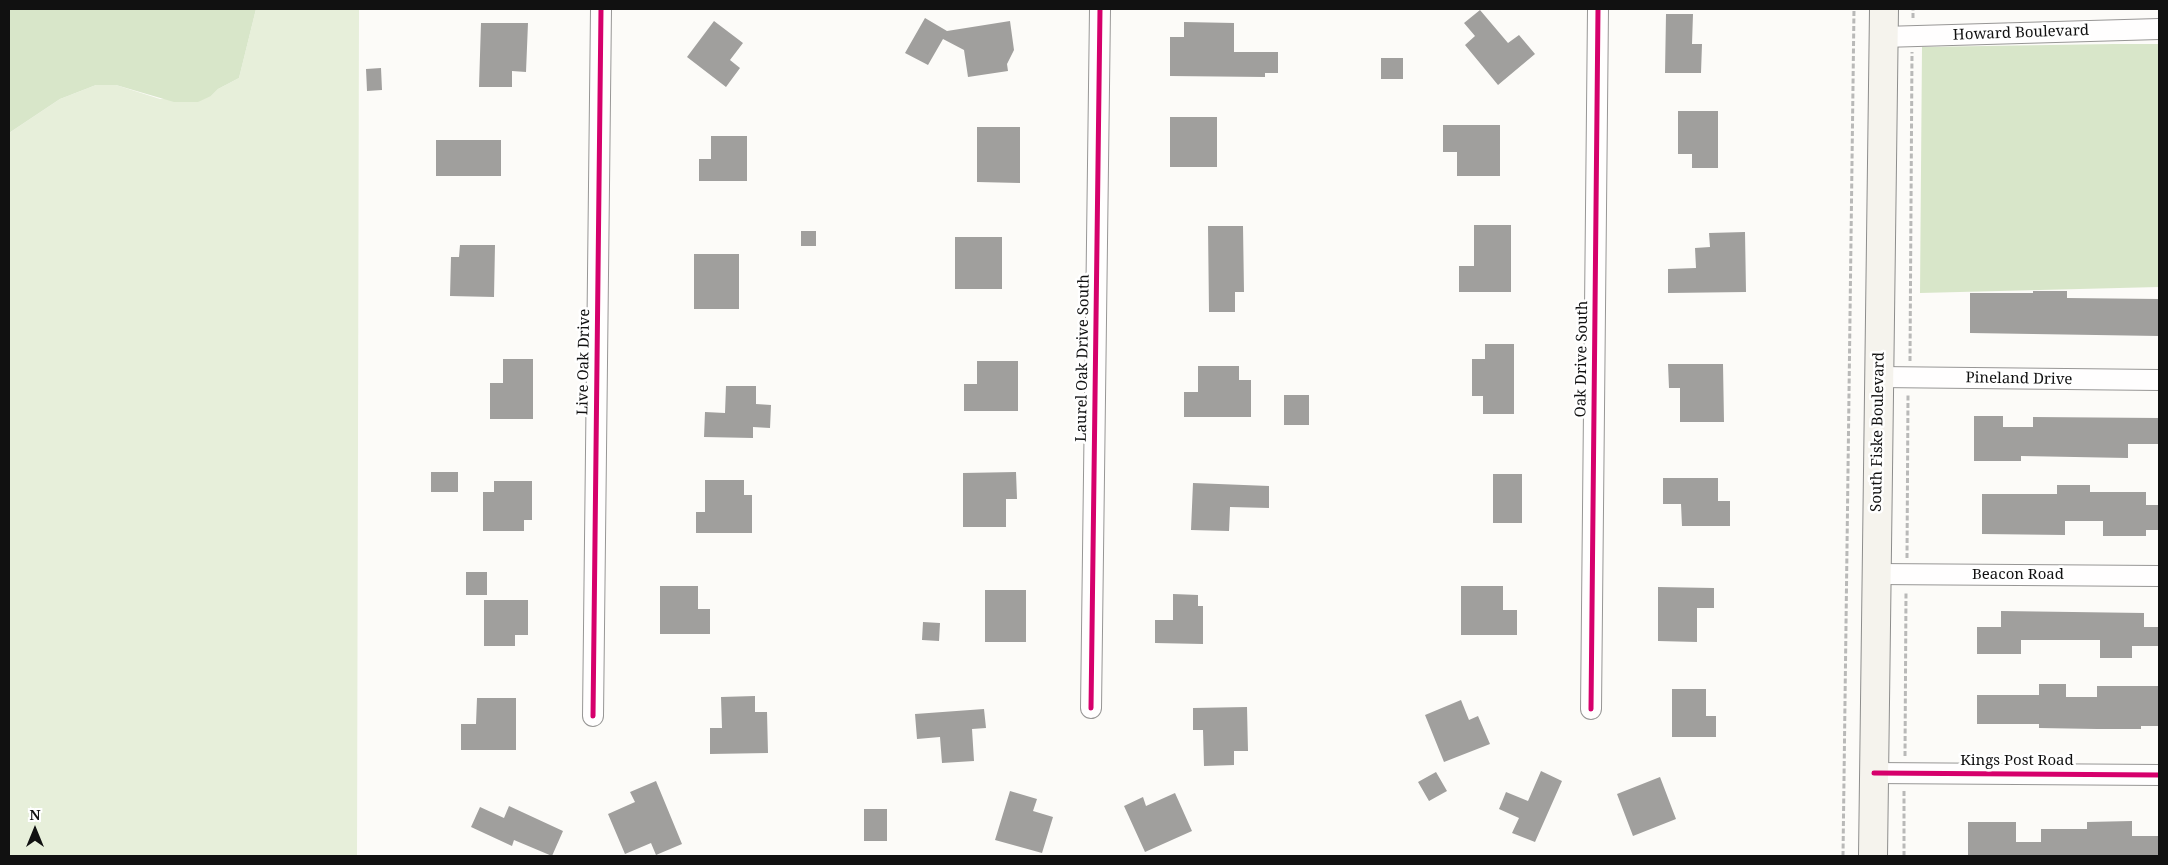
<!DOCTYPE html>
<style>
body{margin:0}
#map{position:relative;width:2168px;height:865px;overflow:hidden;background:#fcfbf8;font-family:"Noto Serif",serif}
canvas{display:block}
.frame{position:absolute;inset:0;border:10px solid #111;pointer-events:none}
.north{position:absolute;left:10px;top:805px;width:50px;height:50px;-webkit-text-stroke:4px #fff;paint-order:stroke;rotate:0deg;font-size:14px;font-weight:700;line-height:20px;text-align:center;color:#111}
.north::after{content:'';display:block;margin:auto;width:18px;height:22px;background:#111;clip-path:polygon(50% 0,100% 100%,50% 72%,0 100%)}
</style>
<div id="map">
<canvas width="2168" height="865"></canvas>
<div class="frame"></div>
<div class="north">N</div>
</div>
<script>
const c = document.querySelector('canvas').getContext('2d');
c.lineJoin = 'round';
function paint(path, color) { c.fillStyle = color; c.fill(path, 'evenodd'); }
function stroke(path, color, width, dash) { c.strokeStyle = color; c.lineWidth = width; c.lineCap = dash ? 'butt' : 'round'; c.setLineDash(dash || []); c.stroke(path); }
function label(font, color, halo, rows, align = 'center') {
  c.font = font + ' "Noto Serif",serif'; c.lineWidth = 5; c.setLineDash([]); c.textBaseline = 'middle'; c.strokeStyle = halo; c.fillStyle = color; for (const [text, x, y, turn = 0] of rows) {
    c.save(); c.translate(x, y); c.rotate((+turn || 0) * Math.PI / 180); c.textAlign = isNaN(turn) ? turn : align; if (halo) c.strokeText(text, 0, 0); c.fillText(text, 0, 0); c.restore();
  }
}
paint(new Path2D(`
 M 256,9 L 359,9 L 357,856 L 9,856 L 9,133 L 60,99 L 96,85 L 116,85 L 160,99 L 211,96 L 218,89 L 239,78 Z`), '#e7efda');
paint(new Path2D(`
 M 9,9 L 256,9 L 239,78 L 218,89 L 211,96 L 198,102 L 174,102 L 116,85 L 96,85 L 60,99 L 9,133 Z
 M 2114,44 L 2159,44 L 2159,287 L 1920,293 L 1922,47 Z`), '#d8e6c9');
paint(new Path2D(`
 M 1480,10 L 1508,43 L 1519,35 L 1535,54 L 1498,85 L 1465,45 L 1475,36 L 1464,23 Z
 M 1666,14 L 1693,14 L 1692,44 L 1702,44 L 1701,73 L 1665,73 Z
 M 925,18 L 947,31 L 1010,21 L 1014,50 L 1007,64 L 1008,71 L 968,77 L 964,50 L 943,39 L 928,65 L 905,53 Z
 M 714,21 L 743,43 L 730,60 L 740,68 L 726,87 L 687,57 Z
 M 1184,22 L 1234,23 L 1234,52 L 1278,52 L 1278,73 L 1265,73 L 1265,77 L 1170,76 L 1170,37 L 1184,37 Z
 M 481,23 L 528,23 L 526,72 L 512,71 L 512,87 L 479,87 Z
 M 1381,58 L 1403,58 L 1403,79 L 1381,79 Z
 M 381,68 L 382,90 L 367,91 L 366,69 Z
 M 1678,111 L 1718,111 L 1718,168 L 1692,168 L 1692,154 L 1678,154 Z
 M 1170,117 L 1217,117 L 1217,167 L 1170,167 Z
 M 1443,125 L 1500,125 L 1500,176 L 1457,176 L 1457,152 L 1443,152 Z
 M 977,127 L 1020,127 L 1020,183 L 977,182 Z
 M 711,136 L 747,136 L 747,181 L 699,181 L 699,159 L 711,159 Z
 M 436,140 L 501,140 L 501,176 L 436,176 Z
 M 1474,225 L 1511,225 L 1511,292 L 1459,292 L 1459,266 L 1474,266 Z
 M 1208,226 L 1243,226 L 1244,292 L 1235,292 L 1235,312 L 1209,312 Z
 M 801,231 L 816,231 L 816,246 L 801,246 Z
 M 1745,232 L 1746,292 L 1668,293 L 1668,269 L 1696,268 L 1695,248 L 1710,247 L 1709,233 Z
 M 955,237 L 1002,237 L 1002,289 L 955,289 Z
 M 460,245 L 495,245 L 494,297 L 450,296 L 451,257 L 459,257 Z
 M 694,254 L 739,254 L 739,309 L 694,309 Z
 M 2033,291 L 2067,291 L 2067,298 L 2159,299 L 2159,336 L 1970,333 L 1970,293 L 2033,293 Z
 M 1485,344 L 1514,344 L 1514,414 L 1483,414 L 1483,396 L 1472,396 L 1472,359 L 1485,359 Z
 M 503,359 L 533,359 L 533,419 L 490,419 L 490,383 L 503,383 Z
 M 977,361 L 1018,361 L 1018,411 L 964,411 L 964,384 L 977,384 Z
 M 1668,364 L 1723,364 L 1724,422 L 1680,422 L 1680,388 L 1669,388 Z
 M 1198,366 L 1239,366 L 1239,380 L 1251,380 L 1251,417 L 1184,417 L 1184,392 L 1198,392 Z
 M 726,386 L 756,386 L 756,404 L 771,405 L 770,428 L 753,427 L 753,438 L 704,437 L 705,412 L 725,413 Z
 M 1284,395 L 1309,395 L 1309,425 L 1284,425 Z
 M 1974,416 L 2003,416 L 2003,427 L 2033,427 L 2033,417 L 2159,418 L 2159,444 L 2128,444 L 2128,458 L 2021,456 L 2021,461 L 1974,461 Z
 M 431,472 L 458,472 L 458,492 L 431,492 Z
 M 1016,472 L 1017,499 L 1006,499 L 1006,527 L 963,527 L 963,473 Z
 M 1493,474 L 1522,474 L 1522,523 L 1493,523 Z
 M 1663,478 L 1718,478 L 1718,501 L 1730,501 L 1730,526 L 1682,526 L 1681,504 L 1663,504 Z
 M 705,480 L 744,480 L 744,495 L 752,495 L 752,533 L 696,533 L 696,512 L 705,512 Z
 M 494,481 L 532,481 L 532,520 L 524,520 L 524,531 L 483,531 L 483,492 L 494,492 Z
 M 1193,483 L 1269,486 L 1269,508 L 1230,507 L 1229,531 L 1191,530 Z
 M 2057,485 L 2090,485 L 2090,492 L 2146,492 L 2146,505 L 2159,505 L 2159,530 L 2146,530 L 2146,536 L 2103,536 L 2103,521 L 2065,521 L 2065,535 L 1982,534 L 1982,494 L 2057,494 Z
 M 466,572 L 487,572 L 487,595 L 466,595 Z
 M 660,586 L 698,586 L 698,609 L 710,609 L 710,634 L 660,634 Z
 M 1461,586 L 1503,586 L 1503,610 L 1517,610 L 1517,635 L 1461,635 Z
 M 1658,587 L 1714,588 L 1714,608 L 1697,608 L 1697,642 L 1658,641 Z
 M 985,590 L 1026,590 L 1026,642 L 985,642 Z
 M 1173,594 L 1198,595 L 1198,606 L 1203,606 L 1203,644 L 1155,643 L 1155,620 L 1173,620 Z
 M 484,600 L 528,600 L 528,635 L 515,635 L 515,646 L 484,646 Z
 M 2001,611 L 2144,613 L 2144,627 L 2159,627 L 2159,646 L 2132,646 L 2132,658 L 2100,658 L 2100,640 L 2021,640 L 2021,654 L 1977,654 L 1977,627 L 2001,627 Z
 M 923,622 L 940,623 L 939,641 L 922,640 Z
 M 2039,684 L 2066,684 L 2066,697 L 2097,697 L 2097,686 L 2159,686 L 2159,726 L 2141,726 L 2141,729 L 2097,729 L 2039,728 L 2039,724 L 1977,724 L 1977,695 L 2039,695 Z
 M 1672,689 L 1706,689 L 1706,716 L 1716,716 L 1716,737 L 1672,737 Z
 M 755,696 L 755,712 L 767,712 L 768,753 L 710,754 L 710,728 L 722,728 L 721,697 Z
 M 477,698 L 516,698 L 516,750 L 461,750 L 461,724 L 476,724 Z
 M 1461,700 L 1469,720 L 1478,716 L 1490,744 L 1444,762 L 1425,715 Z
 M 1247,707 L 1248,751 L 1234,751 L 1234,765 L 1204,766 L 1203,730 L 1193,730 L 1193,708 Z
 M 984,709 L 986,728 L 972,729 L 974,761 L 942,763 L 940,737 L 917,739 L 915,714 Z
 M 1541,771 L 1562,781 L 1535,842 L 1512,833 L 1519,818 L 1499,809 L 1506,792 L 1528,801 Z
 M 1436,772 L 1447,791 L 1429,801 L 1418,782 Z
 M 1660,777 L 1676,819 L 1633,836 L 1617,794 Z
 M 656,781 L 682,844 L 656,855 L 651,843 L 625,854 L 608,814 L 635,802 L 630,792 Z
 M 1010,791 L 1037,799 L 1033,811 L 1053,817 L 1042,853 L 995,840 Z
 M 1175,793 L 1192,831 L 1145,852 L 1124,806 L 1143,797 L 1146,806 Z
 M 509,806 L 563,831 L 552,856 L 514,840 L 512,846 L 471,827 L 480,807 L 504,818 Z
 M 864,809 L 887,809 L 887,841 L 864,841 Z
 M 2132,821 L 2132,836 L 2159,836 L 2159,856 L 1968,856 L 1968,822 L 2016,822 L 2016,842 L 2041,842 L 2041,829 L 2087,829 L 2087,822 Z`), '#a09f9d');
const street = new Path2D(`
 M 1883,37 L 2159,29
 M 1879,377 L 2159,380
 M 1877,574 L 2159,576
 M 1091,708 L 1100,9
 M 1591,709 L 1598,9
 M 593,716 L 601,9
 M 1874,773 L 2159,775`);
const secondary = new Path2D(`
 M 1873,856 L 1884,9`);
stroke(street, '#979695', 22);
stroke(secondary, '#8d8d8c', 30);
stroke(new Path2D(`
 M 1913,18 L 1913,9
 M 1910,361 L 1912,52
 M 1907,558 L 1908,395
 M 1905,756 L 1906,592
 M 1843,856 L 1854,9
 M 1904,856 L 1904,789`), '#b9b9b8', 3, [5, 2.5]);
stroke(street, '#fffefe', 20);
stroke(secondary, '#f5f3ed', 28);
stroke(new Path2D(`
 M 1091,708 L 1100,9
 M 1591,709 L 1598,9
 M 593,716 L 601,9
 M 1874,773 L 2159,775`), '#d6006c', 5);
label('15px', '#111', '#fff', [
 ["Howard Boulevard",2021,33,-2],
 ["Laurel Oak Drive South",1083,358,-89],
 ["Oak Drive South",1582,359,-89],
 ["Live Oak Drive",584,362,-89],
 ["Pineland Drive",2019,379,1],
 ["South Fiske Boulevard",1878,432,-89],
 ["Beacon Road",2018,575],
 ["Kings Post Road",2017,761]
]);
</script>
